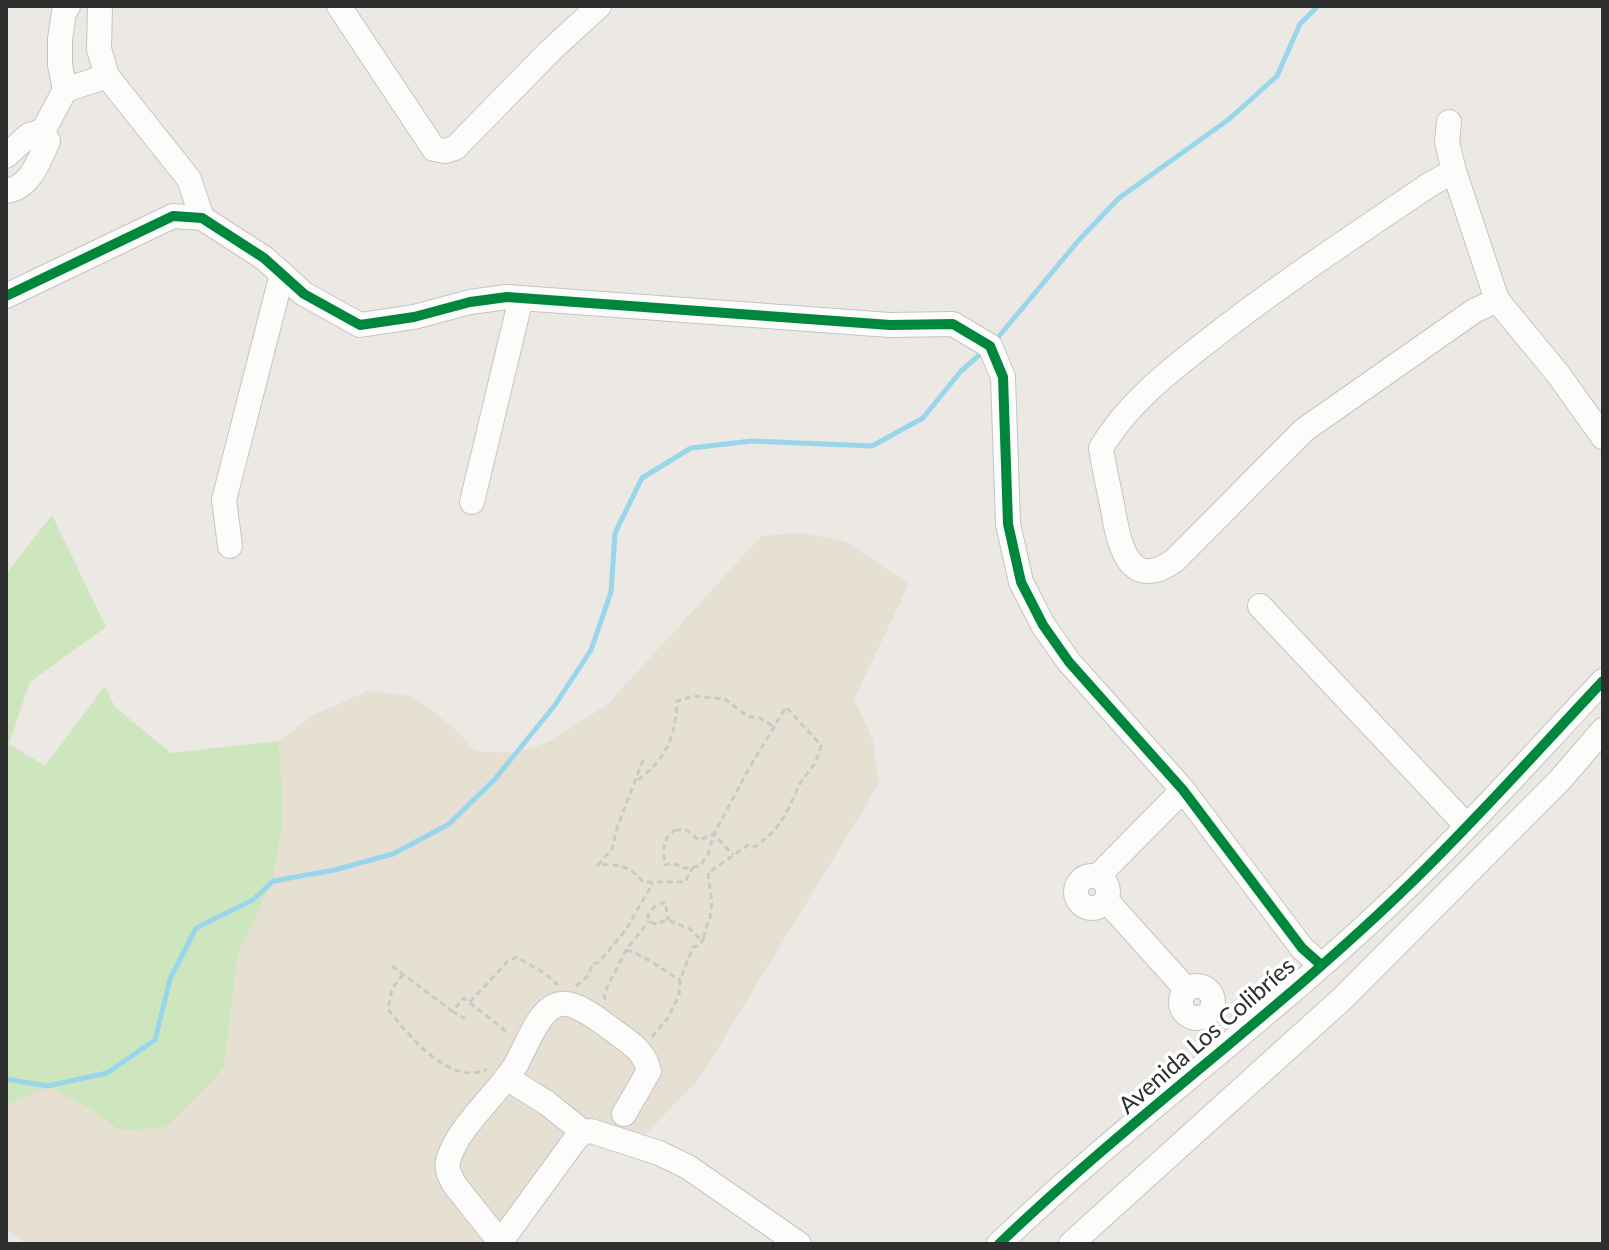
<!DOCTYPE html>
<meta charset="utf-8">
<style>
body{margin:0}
#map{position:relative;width:1609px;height:1250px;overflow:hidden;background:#ece8e4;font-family:Lato,sans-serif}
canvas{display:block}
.frame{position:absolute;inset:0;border:8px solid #2e2e2e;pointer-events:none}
</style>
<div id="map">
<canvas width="1609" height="1250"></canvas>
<div class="frame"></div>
</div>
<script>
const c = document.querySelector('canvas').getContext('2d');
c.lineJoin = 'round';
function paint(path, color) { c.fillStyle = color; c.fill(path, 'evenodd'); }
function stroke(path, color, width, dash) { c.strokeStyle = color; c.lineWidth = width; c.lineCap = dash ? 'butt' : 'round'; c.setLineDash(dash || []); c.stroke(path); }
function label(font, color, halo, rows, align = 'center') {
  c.font = font + ' Lato,sans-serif'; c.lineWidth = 7; c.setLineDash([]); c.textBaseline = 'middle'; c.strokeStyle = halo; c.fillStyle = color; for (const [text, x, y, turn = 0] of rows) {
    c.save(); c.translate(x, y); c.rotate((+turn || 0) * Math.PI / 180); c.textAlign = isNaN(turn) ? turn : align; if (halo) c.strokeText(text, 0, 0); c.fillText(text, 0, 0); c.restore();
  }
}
paint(new Path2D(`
 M 800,533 L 845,541 L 909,584 L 854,699 L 873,741 L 879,784 L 699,1079 L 634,1146 L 591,1131 L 499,1244 L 26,1244 L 6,1230 L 6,1100 L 47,1086 L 92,1110 L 120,1131 L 224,1069 L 238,952 L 273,881 L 283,818 L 279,741 L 313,715 L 368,691 L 412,696 L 453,727 L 475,751 L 515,753 L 548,742 L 607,705 L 761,536 Z`), '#e6e0d3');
paint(new Path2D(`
 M 52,515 L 106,627 L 30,682 L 9,744 L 45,766 L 105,686 L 115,707 L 171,753 L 279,741 L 283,818 L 273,881 L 238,952 L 224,1068 L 166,1127 L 120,1131 L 92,1110 L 47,1086 L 6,1106 L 6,574 Z`), '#cee6be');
stroke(new Path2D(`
 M 995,341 L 1079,240 L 1119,198 L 1228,120 L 1277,76 L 1300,24 L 1318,6
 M 6,1079 L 47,1086 L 107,1073 L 155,1040 L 170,979 L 196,928 L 253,900 L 273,881 L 334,870 L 393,854 L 449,824 L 495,779 L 555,705 L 591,650 L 611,592 L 615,533 L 642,478 L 691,448 L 752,441 L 872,446 L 923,418 L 961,371 L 985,350`), '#99d6ec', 5);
const minor = new Path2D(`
 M 100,6 L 99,49 L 107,76 L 189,179 L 202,218
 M 339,6 L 434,149 L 445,151 L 455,148 L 550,51 L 599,6
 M 65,90 L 107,76
 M 1449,122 L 1447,142 L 1454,171 L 1497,300 L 1558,374 L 1603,437
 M 6,156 L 29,135 L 43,131 L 65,90 L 60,65 L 60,39 L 64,12 L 68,6
 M 1454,171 L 1429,185 C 1354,236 1279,285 1208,341 C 1168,372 1127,404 1101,448 C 1104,467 1108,486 1112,504 C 1118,540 1127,595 1175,560 L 1304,430 L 1474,311 L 1497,300
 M 6,191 C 30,188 39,161 48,141 L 43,131
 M 6,296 L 173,216 L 202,218 L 264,258 L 304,294 L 360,325 L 414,317 L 470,302 L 507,297 L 890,325 L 953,324 L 990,346 L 1003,377 L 1008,524 L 1021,582 L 1043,625 L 1069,662 L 1183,790 L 1302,948 L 1320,964
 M 472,502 L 521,298
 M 230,546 L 224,500 L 282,274
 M 1260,606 L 1466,825
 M1076 892a16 16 0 1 1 32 0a16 16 0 1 1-32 0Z
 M 1098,876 L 1183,790
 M 1106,900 L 1186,989
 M1181 1002a16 16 0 1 1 32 0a16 16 0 1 1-32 0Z
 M 507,1078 L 548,1104 L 583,1132
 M 500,1242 L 454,1184 C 450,1176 446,1169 448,1161 C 457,1127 497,1095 515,1066 C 525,1050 539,1006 561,1004 C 576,1002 598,1019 610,1028 C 628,1042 643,1048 649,1071 L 624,1114
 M 499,1244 L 575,1140 L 583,1132 L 591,1131 L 659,1153 L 688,1167 L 799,1244
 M 999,1244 C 1130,1118 1280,1011 1410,884 C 1477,819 1539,749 1603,681
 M 1071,1244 L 1343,998 L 1560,780 L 1603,730`);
stroke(minor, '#c5c4c5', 26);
stroke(new Path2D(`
 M 643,760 L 617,828 L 612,849 L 598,865 C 619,864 630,866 643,882 L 685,882 L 693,867
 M 638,780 C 666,759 676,736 677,701 L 694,696 L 725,699 L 747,716 L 760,718 L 774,727
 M 675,830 L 686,830 L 699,840 L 714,834 L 708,854 L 700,866 L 685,868 L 672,863 L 665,865 C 663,849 661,840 675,830 Z
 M 704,938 C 704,928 710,922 711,913 C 713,900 709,886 708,873 L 748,845 L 755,847 C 780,828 785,817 797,790 C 806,770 816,770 821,745 L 786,707 L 748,770 L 714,834 L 733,855
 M 626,950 C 647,956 661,969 680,980
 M 392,966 L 452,1011 L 464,998 L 508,1033
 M 403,974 L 392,989 L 388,1009 C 407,1034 451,1088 487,1069
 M 576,986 L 589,975 L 592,964 L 598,963 L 625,931 L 653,883
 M 605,1000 L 604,994 L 626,950 L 649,921
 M 470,1002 L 507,962 L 517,957 L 544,973 L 558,985
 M 452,1011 L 465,1019
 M 652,1037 L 668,1018 L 679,995 L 680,980 L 693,947 L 700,945 L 704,938 L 698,937 L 690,929 L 668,920 L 655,924 L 649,921 L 648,915 L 654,907 L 665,902 L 668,920`), '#c9c9c8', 3, [6, 4]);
stroke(minor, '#fcfcfb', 24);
stroke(new Path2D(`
 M 6,296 L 173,216 L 202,218 L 264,258 L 304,294 L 360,325 L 414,317 L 470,302 L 507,297 L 890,325 L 953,324 L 990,346 L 1003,377 L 1008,524 L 1021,582 L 1043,625 L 1069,662 L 1183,790 L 1302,948 L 1320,964
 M 999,1244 C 1130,1118 1280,1011 1410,884 C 1477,819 1539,749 1603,681`), '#00873e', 10);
label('24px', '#2e2e2e', '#fff', [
 ["Avenida Los Colibríes",1207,1036,-41]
]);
</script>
